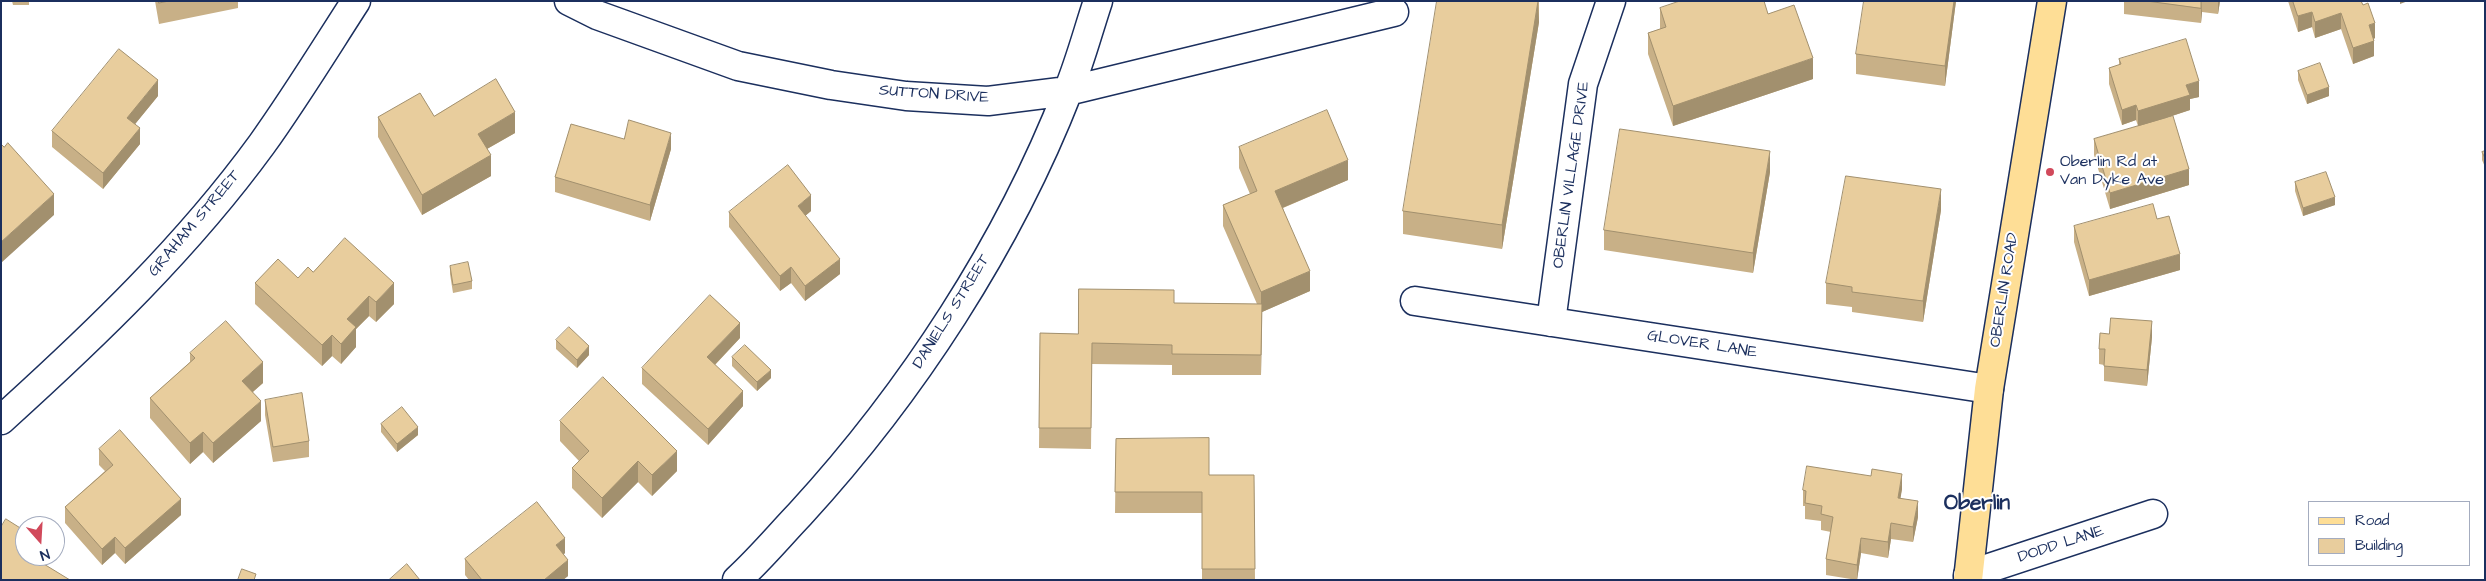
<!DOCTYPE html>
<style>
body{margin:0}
#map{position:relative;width:2486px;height:581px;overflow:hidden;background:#fff;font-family:"Architects Daughter",sans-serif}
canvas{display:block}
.frame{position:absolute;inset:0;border:2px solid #1b2f5e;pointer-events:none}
.legend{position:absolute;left:2308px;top:501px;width:162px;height:65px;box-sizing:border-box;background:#fff;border:1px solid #a4acbf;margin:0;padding:6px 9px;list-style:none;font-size:15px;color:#1b2f5e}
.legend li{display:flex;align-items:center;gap:10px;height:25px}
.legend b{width:25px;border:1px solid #a4acbf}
.north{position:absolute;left:15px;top:516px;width:50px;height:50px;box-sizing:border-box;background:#fff;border:1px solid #a4acbf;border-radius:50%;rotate:161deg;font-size:14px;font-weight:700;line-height:20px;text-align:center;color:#1b2f5e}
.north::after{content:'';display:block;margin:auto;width:18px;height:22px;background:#d1495b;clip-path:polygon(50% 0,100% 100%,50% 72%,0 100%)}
</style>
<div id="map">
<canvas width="2486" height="581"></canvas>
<div class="frame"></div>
<ul class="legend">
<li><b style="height:6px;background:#fede96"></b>Road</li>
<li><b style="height:14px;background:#e8cd9d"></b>Building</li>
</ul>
<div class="north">N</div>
</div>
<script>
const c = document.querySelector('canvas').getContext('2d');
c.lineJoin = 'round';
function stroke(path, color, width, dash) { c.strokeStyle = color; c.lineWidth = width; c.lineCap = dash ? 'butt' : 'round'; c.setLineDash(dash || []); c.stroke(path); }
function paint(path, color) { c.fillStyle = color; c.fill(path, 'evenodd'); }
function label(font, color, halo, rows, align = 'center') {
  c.font = font + ' "Architects Daughter",sans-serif'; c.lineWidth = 4; c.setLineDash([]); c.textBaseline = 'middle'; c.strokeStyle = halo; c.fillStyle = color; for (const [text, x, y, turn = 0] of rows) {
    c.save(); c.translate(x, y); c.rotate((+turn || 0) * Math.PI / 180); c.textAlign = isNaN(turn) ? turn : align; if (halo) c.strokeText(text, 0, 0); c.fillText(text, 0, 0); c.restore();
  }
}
const minor = new Path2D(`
 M 569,1 L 597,15 L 738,66 L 831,85 L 906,96 L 988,101 L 1068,91 L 1394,12
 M 1415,301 L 1989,389
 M 1551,322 L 1583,84 L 1611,1
 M 1,420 C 95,335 187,247 262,144 C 295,98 325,49 356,1
 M 1968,575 L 2153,514
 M 737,580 C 760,559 779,536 800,514 C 911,393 1008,245 1068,91 C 1080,62 1088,31 1098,1`);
const major = new Path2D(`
 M 1968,580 L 1989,389 L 2052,1`);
stroke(minor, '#1b2f5e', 31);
stroke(major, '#1b2f5e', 31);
stroke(minor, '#fff', 28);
stroke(major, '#fede96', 28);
paint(new Path2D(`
 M 12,1 L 29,1 L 29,5 L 13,5 Z
 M 155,1 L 238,1 L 238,8 L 159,24 Z
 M 1539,1 L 1539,22 L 1502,249 L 1403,234 L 1403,211 Z
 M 1956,1 L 1945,86 L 1856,74 L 1856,54 Z
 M 2124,1 L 2220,1 L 2218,14 L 2202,12 L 2201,23 L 2124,14 Z
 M 2288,1 L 2361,1 L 2375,38 L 2374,39 L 2374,56 L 2353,64 L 2341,29 L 2315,38 L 2312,27 L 2298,32 Z
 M 1660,8 L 1768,14 L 1813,79 L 1673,126 L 1648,54 L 1648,33 L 1660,29 Z
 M 2119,59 L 2199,97 L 2190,99 L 2190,110 L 2166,118 L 2189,185 L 2110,209 L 2094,155 L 2094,139 L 2138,126 L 2136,120 L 2122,125 L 2109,84 L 2109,68 L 2119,65 Z
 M 2298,71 L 2329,96 L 2307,104 L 2298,80 Z
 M 158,96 L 135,124 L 140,144 L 103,189 L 52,147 L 52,131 Z
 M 434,116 L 515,133 L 487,149 L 491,176 L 422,215 L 378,137 L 378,117 Z
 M 624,139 L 671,149 L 650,221 L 555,192 L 555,177 Z
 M 1239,147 L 1348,180 L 1283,208 L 1310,291 L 1262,312 L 1261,375 L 1172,375 L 1172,365 L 1092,364 L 1091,449 L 1039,448 L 1040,333 L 1078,334 L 1174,303 L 1257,304 L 1223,226 L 1223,205 L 1250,194 L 1239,168 Z
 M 2485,151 L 2485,167 L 2482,160 L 2482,152 Z
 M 1770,172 L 1753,273 L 1604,250 L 1604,230 Z
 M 2295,182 L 2335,205 L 2303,216 L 2295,191 Z
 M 1941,210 L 1923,322 L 1852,312 L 1852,307 L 1826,304 L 1826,283 Z
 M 811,211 L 805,216 L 840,274 L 805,301 L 791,283 L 780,291 L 729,227 L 729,212 Z
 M 2074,226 L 2180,270 L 2089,296 L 2074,242 Z
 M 450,266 L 472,281 L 472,289 L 453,293 L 450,274 Z
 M 313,272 L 394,304 L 376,322 L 369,316 L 356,329 L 356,347 L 341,364 L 332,356 L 322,366 L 255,304 L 255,283 L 298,278 Z
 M 2109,334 L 2152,337 L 2147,386 L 2104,381 L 2104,365 L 2099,364 L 2099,349 Z
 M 740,338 L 715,365 L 743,406 L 708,445 L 642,384 L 642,368 Z
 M 556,340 L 589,355 L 577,368 L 556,349 Z
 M 190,353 L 263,383 L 253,392 L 261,421 L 213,463 L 203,452 L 190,464 L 150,418 L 150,398 L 190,362 Z
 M 732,357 L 771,378 L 757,391 L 732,366 Z
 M 265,400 L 309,441 L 309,457 L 273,462 L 265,415 Z
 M 560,421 L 677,471 L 652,496 L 638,482 L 602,518 L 572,488 L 572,468 L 579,461 L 560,441 Z
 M 381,424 L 418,435 L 397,452 L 381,432 Z
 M 1116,439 L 1209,475 L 1254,475 L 1255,580 L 1202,580 L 1202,513 L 1115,513 Z
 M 99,449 L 181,515 L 125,564 L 115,553 L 102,565 L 65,523 L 65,507 L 105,471 L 99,465 Z
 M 1902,489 L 1900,498 L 1918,517 L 1913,542 L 1891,539 L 1888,558 L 1861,553 L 1857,580 L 1826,575 L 1826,559 L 1831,532 L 1821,530 L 1821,521 L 1805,519 L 1805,506 L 1803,506 L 1803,490 Z
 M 565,553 L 563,555 L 568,576 L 563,580 L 469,580 L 465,575 L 465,559 Z`), '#c8b087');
paint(new Path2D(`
 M 1538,1 L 1539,22 L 1502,249 L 1502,225 Z
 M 1954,1 L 1956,1 L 1945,86 L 1945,66 Z
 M 2201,1 L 2202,12 L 2201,23 Z
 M 2218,1 L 2220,1 L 2218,14 Z
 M 2400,1 L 2408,1 L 2400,4 Z
 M 2312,12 L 2312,27 L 2298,32 L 2298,16 Z
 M 2341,13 L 2341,29 L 2315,38 L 2315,22 Z
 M 2375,23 L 2375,38 L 2369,40 L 2369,25 Z
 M 2374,41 L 2374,56 L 2353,64 L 2353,48 Z
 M 1813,58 L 1813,79 L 1673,126 L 1673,106 Z
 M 158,80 L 158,96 L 127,134 L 127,118 Z
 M 2199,81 L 2199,97 L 2190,99 L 2190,110 L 2138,127 L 2138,111 L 2186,85 Z
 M 2329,87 L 2329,96 L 2307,104 L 2307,95 Z
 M 2136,105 L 2136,120 L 2122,125 L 2122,110 Z
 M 515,112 L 515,133 L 478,154 L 478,134 Z
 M 140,128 L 140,144 L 103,189 L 103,173 Z
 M 671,133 L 671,149 L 650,221 L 650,205 Z
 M 1770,151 L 1770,172 L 1753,273 L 1753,253 Z
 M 491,155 L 491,176 L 422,215 L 422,195 Z
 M 1348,160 L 1348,180 L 1275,211 L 1275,191 Z
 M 2189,169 L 2189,185 L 2110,209 L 2110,193 Z
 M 1941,189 L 1941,210 L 1923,322 L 1923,301 Z
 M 54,194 L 54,215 L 1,263 L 1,242 Z
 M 811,195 L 811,211 L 798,222 L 798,206 Z
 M 2335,197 L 2335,205 L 2303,216 L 2303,208 Z
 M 2180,254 L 2180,270 L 2089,296 L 2089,280 Z
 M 840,259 L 840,274 L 805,301 L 805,286 Z
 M 791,267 L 791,283 L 780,291 L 780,276 Z
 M 1310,271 L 1310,291 L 1262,312 L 1261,375 L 1261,292 Z
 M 394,283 L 394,304 L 376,322 L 376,302 Z
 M 369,296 L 369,316 L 356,329 L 356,347 L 341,364 L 341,344 L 347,319 Z
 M 2152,321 L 2152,337 L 2147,386 L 2147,370 Z
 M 740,323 L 740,338 L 707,373 L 707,357 Z
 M 332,335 L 332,356 L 322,366 L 322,345 Z
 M 589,346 L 589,355 L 577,368 L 577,360 Z
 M 263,362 L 263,383 L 242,401 L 242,381 Z
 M 771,370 L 771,378 L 757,391 L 757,382 Z
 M 743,391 L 743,406 L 708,445 L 708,429 Z
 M 261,401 L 261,421 L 213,463 L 213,443 Z
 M 418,427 L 418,435 L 397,452 L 397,444 Z
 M 203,432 L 203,452 L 190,464 L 190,443 Z
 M 677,451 L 677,471 L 652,496 L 652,475 Z
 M 638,461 L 638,482 L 602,518 L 602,498 Z
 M 1902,474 L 1902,489 L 1898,514 L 1898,498 Z
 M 181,499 L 181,515 L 125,564 L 125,548 Z
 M 1918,501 L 1918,517 L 1913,542 L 1913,527 Z
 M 1891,523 L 1891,539 L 1888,558 L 1888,542 Z
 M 115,537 L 115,553 L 102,565 L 102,549 Z
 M 565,538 L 565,553 L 556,561 L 556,545 Z
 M 1861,538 L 1861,553 L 1857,580 L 1857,565 Z
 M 35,556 L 43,556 L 43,563 L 34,558 Z
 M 568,560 L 568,576 L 563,580 L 544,580 Z`), '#a2906e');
const building = new Path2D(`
 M 159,1 L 169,1 L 159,3 Z
 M 1437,1 L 1538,1 L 1502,225 L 1403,211 Z
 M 1680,1 L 1764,1 L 1768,14 L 1794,5 L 1813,58 L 1673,106 L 1648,33 L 1666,27 L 1660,8 Z
 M 1864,1 L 1954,1 L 1945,66 L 1856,54 Z
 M 2147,1 L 2201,1 L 2201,8 Z
 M 2293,1 L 2361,1 L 2363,5 L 2368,3 L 2375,23 L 2369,25 L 2374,41 L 2353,48 L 2341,13 L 2315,22 L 2312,12 L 2298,16 Z
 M 2186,39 L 2199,81 L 2186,85 L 2190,95 L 2138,111 L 2136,105 L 2122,110 L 2109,68 L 2121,64 L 2119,59 Z
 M 119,49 L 158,80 L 127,118 L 140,128 L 103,173 L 52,131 Z
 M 2320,63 L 2329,87 L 2307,95 L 2298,71 Z
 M 496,79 L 515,112 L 478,134 L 491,155 L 422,195 L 378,117 L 420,93 L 434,116 Z
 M 1327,110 L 1348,160 L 1275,191 L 1310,271 L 1261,292 L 1223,205 L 1257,191 L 1239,147 Z
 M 2173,116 L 2189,169 L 2110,193 L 2094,139 Z
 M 629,120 L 671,133 L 650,205 L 555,177 L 571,124 L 624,139 Z
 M 1620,129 L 1770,151 L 1753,253 L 1604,230 Z
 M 8,143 L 54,194 L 1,242 L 1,144 L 4,147 Z
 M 2485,151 L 2485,158 L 2482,152 Z
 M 788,165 L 811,195 L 798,206 L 840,259 L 805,286 L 791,267 L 780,276 L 729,212 Z
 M 2326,172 L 2335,197 L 2303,208 L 2295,182 Z
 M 1846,176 L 1941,189 L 1923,301 L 1852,292 L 1852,287 L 1826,283 Z
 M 2153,204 L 2157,219 L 2169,216 L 2180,254 L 2089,280 L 2074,226 Z
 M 345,238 L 394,283 L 376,302 L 369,296 L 347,319 L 356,327 L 341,344 L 332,335 L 322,345 L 255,283 L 278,259 L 298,278 L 308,267 L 313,272 Z
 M 468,262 L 472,281 L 453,285 L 450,266 Z
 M 1079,289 L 1174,290 L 1174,303 L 1262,304 L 1261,355 L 1172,354 L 1172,345 L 1092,343 L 1091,428 L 1039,428 L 1040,333 L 1078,334 Z
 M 710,295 L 740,323 L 707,357 L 743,391 L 708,429 L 642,368 Z
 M 2111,318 L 2152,321 L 2147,370 L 2104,366 L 2105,349 L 2099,349 L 2100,333 L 2109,334 Z
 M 226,321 L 263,362 L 242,381 L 261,401 L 213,443 L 203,432 L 190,443 L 150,398 L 195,358 L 190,353 Z
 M 569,327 L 589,346 L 577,360 L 556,340 Z
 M 745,345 L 771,370 L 757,382 L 732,357 Z
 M 603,377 L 677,451 L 652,475 L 638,461 L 602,498 L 572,468 L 589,451 L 560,421 Z
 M 302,393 L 309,441 L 273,447 L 265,400 Z
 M 402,407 L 418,427 L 397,444 L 381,424 Z
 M 120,430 L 181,499 L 125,548 L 115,537 L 102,549 L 65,507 L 113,465 L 99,449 Z
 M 1209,438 L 1209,475 L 1254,475 L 1255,569 L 1202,569 L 1202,492 L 1115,492 L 1116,439 Z
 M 1807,466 L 1871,476 L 1872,469 L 1902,474 L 1898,498 L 1918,501 L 1913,527 L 1891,523 L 1888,542 L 1861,538 L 1857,565 L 1826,559 L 1833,517 L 1821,514 L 1822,506 L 1805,503 L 1806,491 L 1803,490 Z
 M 537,502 L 565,538 L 556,545 L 568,560 L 544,580 L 482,580 L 465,559 Z
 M 6,519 L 25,531 L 25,556 L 35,556 L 34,558 L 70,580 L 1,580 L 1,527 Z
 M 407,564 L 420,580 L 389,580 Z
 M 242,569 L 256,574 L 254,580 L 238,580 Z`);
paint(building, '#e8cd9d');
stroke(building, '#a2906e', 1);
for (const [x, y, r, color] of [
 [2050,172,5,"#d1495b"]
]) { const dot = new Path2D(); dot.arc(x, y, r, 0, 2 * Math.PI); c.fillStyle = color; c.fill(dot); stroke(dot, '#fff', 2); }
label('16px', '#1b2f5e', '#fff', [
 ["SUTTON DRIVE",934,95,4],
 ["OBERLIN VILLAGE DRIVE",1572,175,-82],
 ["GRAHAM STREET",195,224,-50],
 ["OBERLIN ROAD",2005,290,-81],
 ["DANIELS STREET",952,312,-58],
 ["GLOVER LANE",1702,345,9],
 ["DODD LANE",2061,545,-18]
]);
label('16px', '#1b2f5e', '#fff', [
 ["Oberlin Rd at",2060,163],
 ["Van Dyke Ave",2060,181]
], 'left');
label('bold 21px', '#1b2f5e', '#fff', [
 ["Oberlin",1977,505]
]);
</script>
